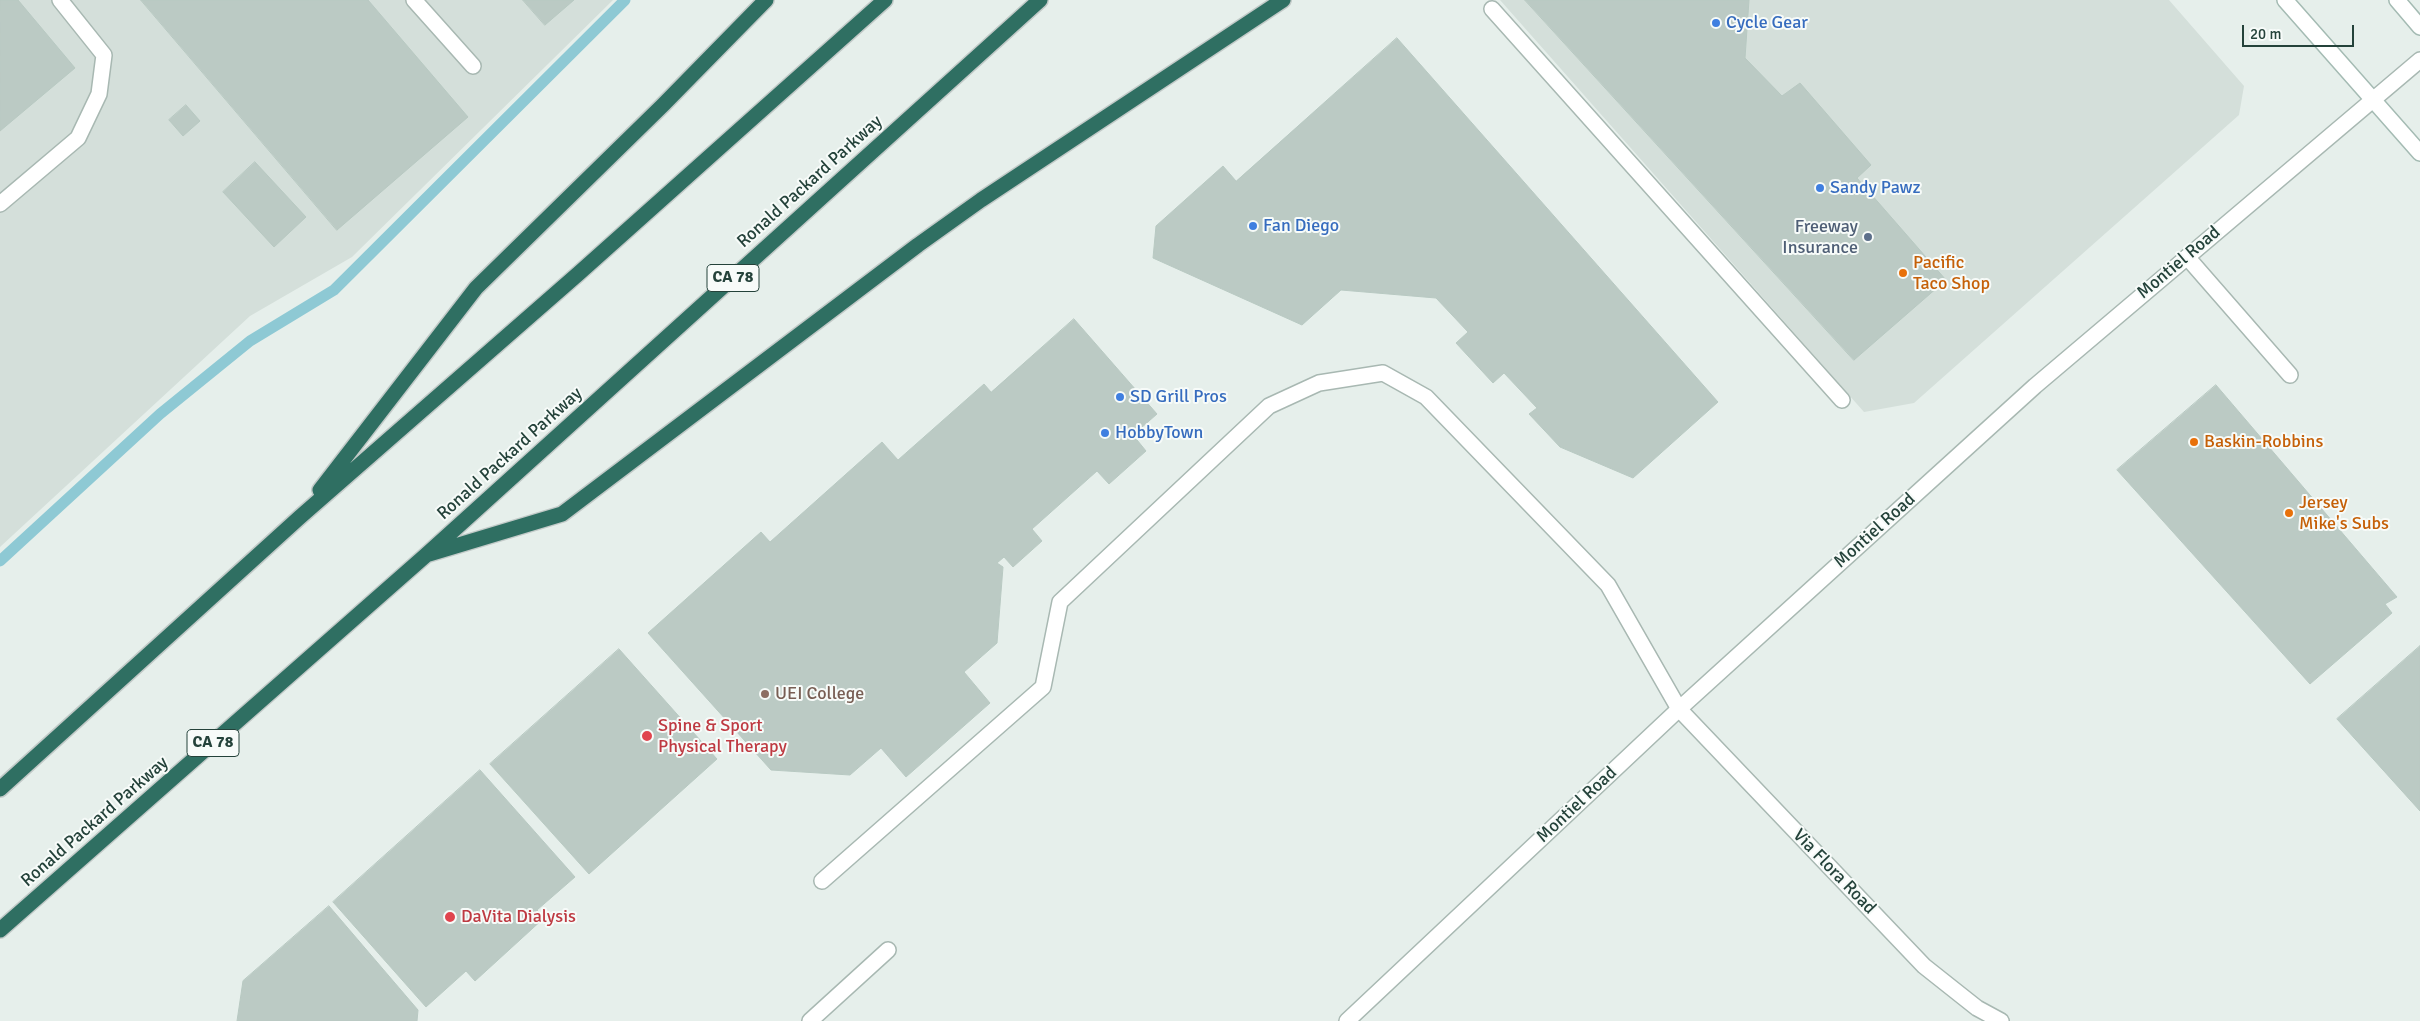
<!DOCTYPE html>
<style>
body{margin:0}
#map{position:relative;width:2420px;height:1021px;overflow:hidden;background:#e6efeb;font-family:Signika,sans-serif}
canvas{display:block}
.scale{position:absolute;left:2242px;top:25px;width:112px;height:22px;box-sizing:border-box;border:2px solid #24423a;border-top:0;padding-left:6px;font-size:15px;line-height:18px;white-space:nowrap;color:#24423a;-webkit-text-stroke:4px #f7fbf9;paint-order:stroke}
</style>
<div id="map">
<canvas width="2420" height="1021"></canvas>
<div class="scale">20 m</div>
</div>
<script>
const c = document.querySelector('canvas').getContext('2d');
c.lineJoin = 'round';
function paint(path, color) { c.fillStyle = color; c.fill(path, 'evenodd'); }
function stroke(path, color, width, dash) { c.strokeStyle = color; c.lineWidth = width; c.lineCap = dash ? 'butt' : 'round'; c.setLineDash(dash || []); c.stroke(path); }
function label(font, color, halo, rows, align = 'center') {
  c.font = font + ' Signika,sans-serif'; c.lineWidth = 4; c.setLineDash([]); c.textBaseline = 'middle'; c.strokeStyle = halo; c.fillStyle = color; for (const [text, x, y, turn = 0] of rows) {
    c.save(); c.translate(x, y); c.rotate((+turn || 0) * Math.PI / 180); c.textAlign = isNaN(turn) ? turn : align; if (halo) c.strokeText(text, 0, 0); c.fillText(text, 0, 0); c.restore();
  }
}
paint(new Path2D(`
 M 0,0 L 613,0 L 352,257 L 250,316 L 0,547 Z
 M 1500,0 L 2169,0 L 2244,86 L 2239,115 L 1914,403 L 1864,412 Z`), '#d4dfda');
stroke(new Path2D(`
 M 0,561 L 160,414 L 250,341 L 334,290 L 625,0`), '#8ec9d4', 11);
const building = new Path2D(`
 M 0,0 L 18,0 L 75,68 L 0,131 Z
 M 141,0 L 368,0 L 468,117 L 337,230 Z
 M 523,0 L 574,0 L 545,25 Z
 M 1525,0 L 1749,0 L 1745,58 L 1782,96 L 1800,83 L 1871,165 L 1857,178 L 1946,280 L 1854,360 Z
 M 1397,38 L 1718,402 L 1633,478 L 1560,447 L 1529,414 L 1537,408 L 1504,373 L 1493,383 L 1456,343 L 1468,332 L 1436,298 L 1341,290 L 1302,325 L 1153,258 L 1156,226 L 1223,166 L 1236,181 Z
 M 186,105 L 200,121 L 183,136 L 169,120 Z
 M 255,162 L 306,217 L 274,247 L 223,192 Z
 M 1074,319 L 1157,414 L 1133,435 L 1146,451 L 1109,484 L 1097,471 L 1032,529 L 1042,541 L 1013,567 L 1004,557 L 997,563 L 1003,567 L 997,643 L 964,672 L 990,703 L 906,777 L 881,748 L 850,775 L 771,770 L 648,633 L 761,532 L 770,542 L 882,442 L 898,460 L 984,384 L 991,392 Z
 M 2216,385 L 2397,597 L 2385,604 L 2392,613 L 2310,684 L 2117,470 Z
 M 2420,646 L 2420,811 L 2337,719 Z
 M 619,649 L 717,759 L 589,874 L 490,764 Z
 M 480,770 L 575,877 L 537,910 L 544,918 L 475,981 L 466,971 L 426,1007 L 333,902 Z
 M 329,906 L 418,1010 L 417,1021 L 237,1021 L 243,981 Z`);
paint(building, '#bbcac4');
stroke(building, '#b8c9c2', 1);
const service = new Path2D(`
 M 414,0 L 473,66
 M 1492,9 L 1842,400
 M 0,204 L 78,138 L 99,94 L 104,55 L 60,0
 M 2187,257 L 2290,375
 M 822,881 L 1043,687 L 1060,602 L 1269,406 L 1319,383 L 1383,373 L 1426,397 L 1608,585 L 1679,709
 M 810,1021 L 888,950`);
const minor = new Path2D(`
 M 1679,709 L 1924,966 L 1977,1008 L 2001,1021`);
const tertiary = new Path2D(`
 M 1347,1021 L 1679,709 L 2035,386 L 2420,60`);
const secondary = new Path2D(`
 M 2285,0 L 2420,153
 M 2397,0 L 2420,27`);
const motorway = new Path2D(`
 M 320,490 L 476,288 L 663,105 L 766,0
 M 429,554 L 562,514 L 918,245 L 981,200 L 1283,0
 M 0,789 L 300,517 L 578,274 L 885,0
 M 0,930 L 425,556 L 1040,0`);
stroke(service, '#a8b8b2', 18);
stroke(minor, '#a8b8b2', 18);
stroke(tertiary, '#a8b8b2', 18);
stroke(secondary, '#a4bbb3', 18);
stroke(motorway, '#c2cac8', 18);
stroke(service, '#fff', 15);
stroke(minor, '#fff', 15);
stroke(tertiary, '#fff', 15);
stroke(secondary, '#fff', 15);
stroke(motorway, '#2f6f62', 15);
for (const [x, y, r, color] of [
 [1716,23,5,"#3f7fe0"],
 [1820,188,5,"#3f7fe0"],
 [1253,226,5,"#3f7fe0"],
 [1868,237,5,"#5c6f8a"],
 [1903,273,5,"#e8710a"],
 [1120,397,5,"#3f7fe0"],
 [1105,433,5,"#3f7fe0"],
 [2194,442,5,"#e8710a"],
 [2289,513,5,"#e8710a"],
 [765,694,5,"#8d6e63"],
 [647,736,6,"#e0444e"],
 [450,917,6,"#e0444e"]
]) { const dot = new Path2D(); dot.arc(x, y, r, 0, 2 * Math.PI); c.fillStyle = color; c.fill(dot); stroke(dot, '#f7fbf9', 2); }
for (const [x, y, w] of [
 [733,278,52],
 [213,743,52]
]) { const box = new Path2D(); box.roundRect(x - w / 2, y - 13.5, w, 27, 4); c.fillStyle = '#f7fbf9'; c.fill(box); stroke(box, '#24423a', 1); }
label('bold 16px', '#24423a', null, [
 ["CA 78",733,278],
 ["CA 78",213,743]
]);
label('18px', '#366cbe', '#f7fbf9', [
 ["Cycle Gear",1726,23],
 ["Sandy Pawz",1830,188],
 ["Fan Diego",1263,226],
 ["SD Grill Pros",1130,397],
 ["HobbyTown",1115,433]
], 'left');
label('18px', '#24423a', '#f7fbf9', [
 ["Ronald Packard Parkway",810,182,-42],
 ["Montiel Road",2179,263,-40],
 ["Ronald Packard Parkway",510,454,-42],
 ["Montiel Road",1875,531,-42],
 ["Montiel Road",1577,805,-43],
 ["Ronald Packard Parkway",95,822,-41],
 ["Via Flora Road",1834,872,46]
]);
label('18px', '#4e5e75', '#f7fbf9', [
 ["Freeway",1858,227],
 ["Insurance",1858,248]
], 'right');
label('18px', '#c56008', '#f7fbf9', [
 ["Pacific",1913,263],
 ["Taco Shop",1913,284],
 ["Baskin-Robbins",2204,442],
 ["Jersey",2299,503],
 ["Mike's Subs",2299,524]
], 'left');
label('18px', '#785e54', '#f7fbf9', [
 ["UEI College",775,694]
], 'left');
label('18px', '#be3a42', '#f7fbf9', [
 ["Spine & Sport",658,726],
 ["Physical Therapy",658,747],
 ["DaVita Dialysis",461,917]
], 'left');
</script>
